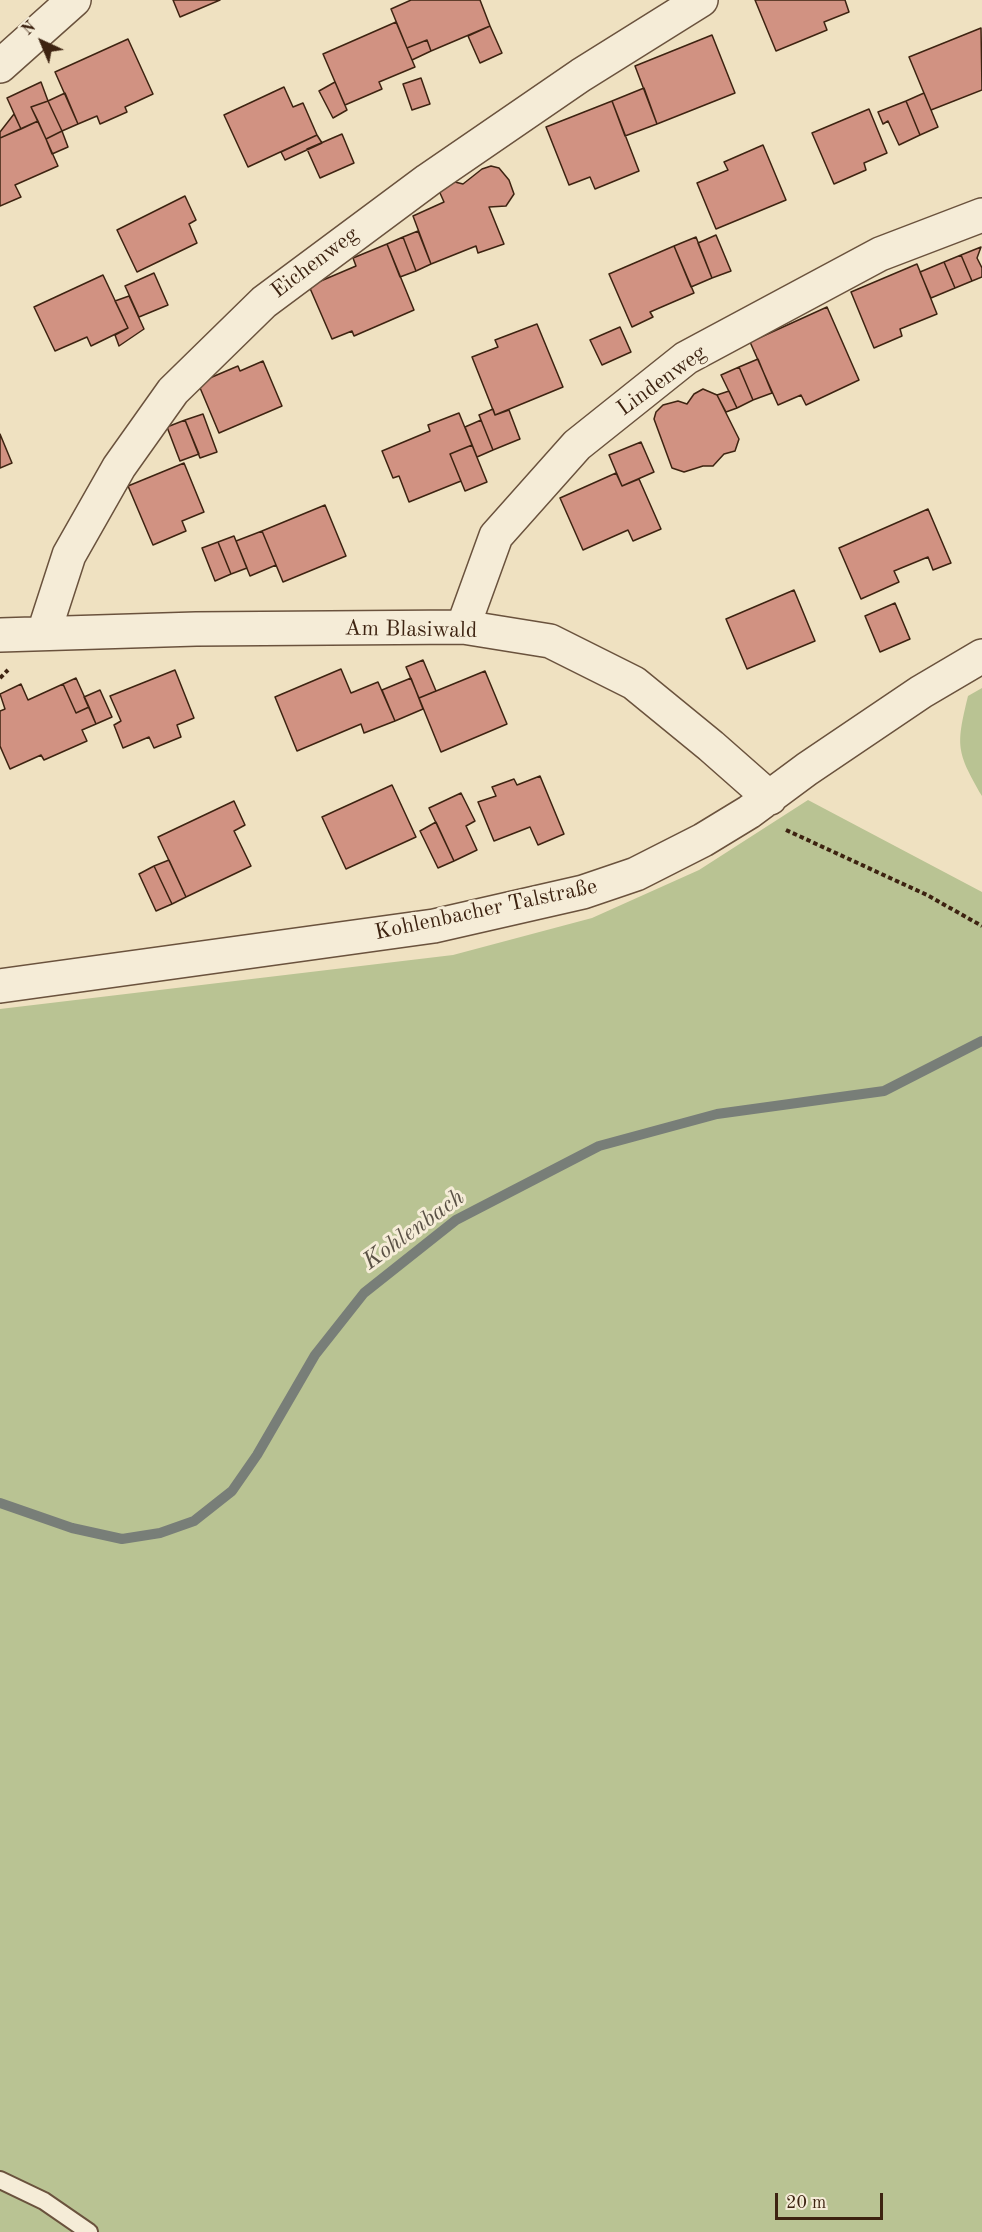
<!DOCTYPE html>
<meta charset="utf-8">
<style>
body{margin:0}
#map{position:relative;width:982px;height:2232px;overflow:hidden;background:#efe1c1;font-family:"Old Standard TT",serif}
canvas{display:block}
.north{position:absolute;left:12px;top:12px;width:60px;height:60px;-webkit-text-stroke:4px #f5ecd7;paint-order:stroke;rotate:316deg;font-size:16px;font-weight:700;line-height:24px;text-align:center;color:#3d2311}
.north::after{content:'';display:block;margin:auto;width:21px;height:27px;background:#3d2311;clip-path:polygon(50% 0,100% 100%,50% 72%,0 100%)}
.scale{position:absolute;left:775px;top:2193px;width:108px;height:27px;box-sizing:border-box;border:3px solid #3d2311;border-top:0;padding-left:8px;font-size:18px;line-height:21px;white-space:nowrap;color:#3d2311;-webkit-text-stroke:4px #f5ecd7;paint-order:stroke}
</style>
<div id="map">
<canvas width="982" height="2232"></canvas>
<div class="north">N</div>
<div class="scale">20 m</div>
</div>
<script>
const c = document.querySelector('canvas').getContext('2d');
c.lineJoin = 'round';
function paint(path, color) { c.fillStyle = color; c.fill(path, 'evenodd'); }
function stroke(path, color, width, dash) { c.strokeStyle = color; c.lineWidth = width; c.lineCap = dash ? 'butt' : 'round'; c.setLineDash(dash || []); c.stroke(path); }
function label(font, color, halo, rows, align = 'center') {
  c.font = font + ' "Old Standard TT",serif'; c.lineWidth = 6; c.setLineDash([]); c.textBaseline = 'middle'; c.strokeStyle = halo; c.fillStyle = color; for (const [text, x, y, turn = 0] of rows) {
    c.save(); c.translate(x, y); c.rotate((+turn || 0) * Math.PI / 180); c.textAlign = isNaN(turn) ? turn : align; if (halo) c.strokeText(text, 0, 0); c.fillText(text, 0, 0); c.restore();
  }
}
paint(new Path2D(`
 M 982,688 L 982,796 C 956,751 956,746 968,696 Z
 M 808,800 L 982,892 L 982,2232 L 0,2232 L 0,1009 L 453,955 L 592,918 L 699,870 Z`), '#b9c393');
stroke(new Path2D(`
 M 0,1503 L 72,1528 L 122,1539 L 160,1533 L 194,1521 L 232,1491 L 257,1455 L 315,1355 L 364,1293 L 456,1220 L 599,1146 L 717,1114 L 884,1091 L 982,1041`), '#787e78', 10);
const building = new Path2D(`
 M 173,0 L 220,0 L 180,17 Z
 M 411,0 L 480,0 L 490,26 L 431,51 L 427,40 L 407,48 L 391,9 Z
 M 755,0 L 845,0 L 849,12 L 824,22 L 827,30 L 776,51 Z
 M 396,22 L 415,67 L 379,82 L 382,89 L 345,105 L 323,54 Z
 M 490,26 L 502,53 L 480,63 L 468,36 Z
 M 981,28 L 982,90 L 931,110 L 909,57 Z
 M 712,35 L 735,93 L 657,124 L 635,66 Z
 M 128,39 L 153,94 L 125,107 L 127,112 L 100,124 L 97,116 L 78,124 L 55,72 Z
 M 427,40 L 431,51 L 412,60 L 407,48 Z
 M 421,78 L 430,104 L 412,110 L 403,84 Z
 M 41,82 L 48,101 L 31,107 L 38,121 L 21,129 L 7,98 Z
 M 335,82 L 347,110 L 333,118 L 319,91 Z
 M 284,87 L 293,107 L 303,103 L 317,135 L 248,167 L 224,115 Z
 M 644,88 L 657,124 L 625,136 L 612,101 Z
 M 65,93 L 78,124 L 62,131 L 48,101 Z
 M 924,93 L 938,127 L 920,135 L 906,101 Z
 M 48,101 L 62,131 L 46,139 L 31,107 Z
 M 612,101 L 639,171 L 595,189 L 590,177 L 569,185 L 546,127 Z
 M 906,101 L 920,135 L 899,145 L 888,121 L 883,124 L 878,112 Z
 M 869,109 L 887,153 L 864,163 L 866,170 L 834,184 L 812,133 Z
 M 14,114 L 21,129 L 0,138 L 0,132 Z
 M 38,121 L 58,166 L 15,185 L 21,197 L 0,206 L 0,138 Z
 M 62,131 L 68,147 L 52,154 L 46,139 Z
 M 342,134 L 354,163 L 320,178 L 307,149 Z
 M 317,135 L 322,143 L 285,160 L 281,152 Z
 M 763,145 L 786,200 L 716,229 L 697,183 L 728,170 L 724,162 Z
 M 491,166 L 499,168 L 509,180 L 514,194 L 506,206 L 489,207 L 504,244 L 478,253 L 476,246 L 431,264 L 413,216 L 444,202 L 440,193 L 444,185 L 455,182 L 463,184 L 482,169 Z
 M 185,196 L 196,220 L 189,224 L 197,243 L 137,272 L 117,230 Z
 M 418,231 L 431,264 L 416,271 L 403,237 Z
 M 716,235 L 731,271 L 712,278 L 698,243 Z
 M 403,237 L 416,271 L 400,277 L 387,244 Z
 M 696,237 L 712,278 L 691,287 L 674,246 Z
 M 387,244 L 414,310 L 354,336 L 352,331 L 332,339 L 309,286 L 356,266 L 353,258 Z
 M 674,246 L 694,293 L 650,312 L 653,317 L 632,327 L 609,274 Z
 M 981,247 L 977,258 L 982,268 L 982,277 L 972,281 L 961,255 Z
 M 961,255 L 972,281 L 955,288 L 944,262 Z
 M 944,262 L 955,288 L 931,298 L 920,272 Z
 M 917,264 L 937,314 L 900,329 L 902,336 L 874,348 L 851,292 Z
 M 154,273 L 168,305 L 139,317 L 125,286 Z
 M 103,275 L 128,328 L 91,346 L 87,337 L 55,351 L 34,307 Z
 M 129,296 L 144,329 L 119,346 L 115,335 L 128,328 L 115,301 Z
 M 827,307 L 859,380 L 806,405 L 801,395 L 778,405 L 750,342 Z
 M 537,324 L 563,387 L 495,415 L 472,357 L 498,347 L 495,340 Z
 M 620,327 L 631,352 L 602,365 L 590,340 Z
 M 758,359 L 772,393 L 753,400 L 739,367 Z
 M 263,361 L 282,406 L 219,433 L 198,383 L 238,366 L 240,371 Z
 M 739,367 L 753,400 L 737,408 L 721,375 Z
 M 703,389 L 717,395 L 739,439 L 735,451 L 724,454 L 713,466 L 703,466 L 684,472 L 672,468 L 654,419 L 656,412 L 663,405 L 678,401 L 687,404 L 694,394 Z
 M 729,391 L 737,408 L 726,412 L 717,395 Z
 M 493,409 L 495,415 L 509,410 L 520,439 L 493,450 L 479,415 Z
 M 459,413 L 472,445 L 450,454 L 461,481 L 409,502 L 399,476 L 393,478 L 382,451 L 430,431 L 428,425 Z
 M 203,414 L 217,452 L 200,458 L 185,420 Z
 M 185,420 L 199,454 L 180,461 L 167,427 Z
 M 481,420 L 493,450 L 477,457 L 465,427 Z
 M 0,434 L 12,463 L 0,468 Z
 M 641,442 L 654,472 L 622,486 L 609,455 Z
 M 472,445 L 487,482 L 465,491 L 450,454 Z
 M 184,463 L 204,512 L 182,521 L 186,531 L 153,545 L 128,486 Z
 M 616,473 L 622,486 L 639,479 L 661,529 L 633,541 L 628,530 L 583,550 L 560,498 Z
 M 325,505 L 346,556 L 283,582 L 262,531 Z
 M 928,509 L 951,563 L 933,570 L 928,557 L 894,571 L 899,582 L 861,599 L 839,548 Z
 M 262,531 L 276,565 L 250,576 L 236,541 Z
 M 234,536 L 247,568 L 231,574 L 218,542 Z
 M 218,542 L 231,574 L 215,581 L 202,548 Z
 M 794,590 L 815,641 L 747,669 L 726,619 Z
 M 895,603 L 910,639 L 880,652 L 865,616 Z
 M 423,660 L 436,691 L 419,698 L 406,667 Z
 M 341,669 L 351,693 L 378,682 L 395,721 L 364,733 L 361,724 L 297,751 L 275,697 Z
 M 175,670 L 194,718 L 177,725 L 181,737 L 154,748 L 149,737 L 123,748 L 114,725 L 121,721 L 110,696 Z
 M 485,671 L 507,724 L 441,752 L 419,698 Z
 M 76,678 L 89,707 L 76,713 L 63,684 Z
 M 411,678 L 423,709 L 395,721 L 382,690 Z
 M 21,684 L 28,700 L 63,684 L 76,713 L 89,707 L 96,724 L 82,730 L 87,741 L 44,760 L 41,755 L 10,769 L 0,746 L 0,711 L 5,709 L 0,694 Z
 M 100,690 L 112,717 L 96,724 L 84,697 Z
 M 540,776 L 564,834 L 538,845 L 530,827 L 494,841 L 478,802 L 496,796 L 492,787 L 514,779 L 517,785 Z
 M 392,785 L 416,837 L 346,869 L 322,817 Z
 M 461,793 L 475,821 L 466,826 L 477,850 L 454,861 L 429,808 Z
 M 234,801 L 245,825 L 234,831 L 251,866 L 186,897 L 158,837 Z
 M 436,822 L 454,861 L 438,868 L 420,831 Z
 M 169,860 L 186,897 L 172,904 L 154,866 Z
 M 154,866 L 172,904 L 156,911 L 139,874 Z`);
paint(building, '#d19282');
stroke(building, '#3d2311', 1.5);
const service = new Path2D(`
 M 0,2180 L 44,2201 L 89,2232`);
const minor = new Path2D(`
 M 0,66 L 74,0
 M 463,627 L 496,536 L 577,445 L 686,358 L 880,254 L 982,215
 M 44,632 L 69,555 L 119,467 L 173,391 L 264,302 L 428,180 L 581,75 L 701,0
 M 0,635 L 196,629 L 463,627 L 550,641 L 634,683 L 711,746 L 770,798
 M 0,986 L 434,926 L 583,892 L 636,874 L 703,840 L 749,812 L 807,769 L 921,692 L 982,656`);
stroke(service, '#6a523d', 20);
stroke(minor, '#6a523d', 36);
stroke(new Path2D(`
 M 0,678 L 8,670
 M 786,830 L 927,895 L 982,926`), '#3d2311', 4, [4.5, 3]);
stroke(service, '#f5ecd7', 16);
stroke(minor, '#f5ecd7', 33);
label('22px', '#3d2311', '#f5ecd7', [
 ["Eichenweg",315,263,-37],
 ["Lindenweg",662,381,-36],
 ["Am Blasiwald",411,630,1],
 ["Kohlenbacher Talstraße",486,910,-12]
]);
label('italic 24px', '#5a5145', '#f5ecd7', [
 ["Kohlenbach",414,1230,-36]
]);
</script>
